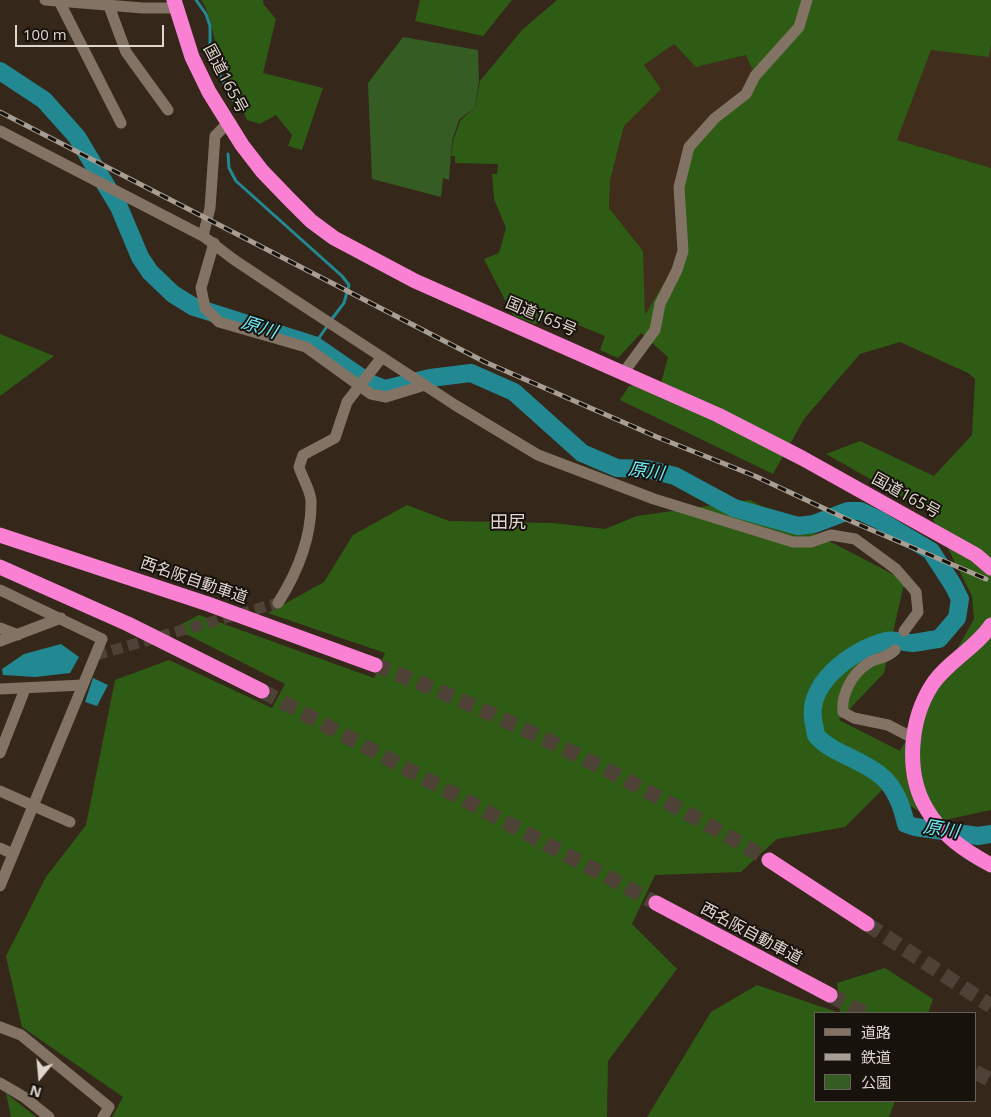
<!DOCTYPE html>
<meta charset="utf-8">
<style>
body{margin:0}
#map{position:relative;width:991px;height:1117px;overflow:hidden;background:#35271a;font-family:"Open Sans","Noto Sans JP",sans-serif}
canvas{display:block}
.legend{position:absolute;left:814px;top:1012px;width:162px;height:90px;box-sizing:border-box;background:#18120c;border:1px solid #68605a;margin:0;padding:6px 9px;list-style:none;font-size:15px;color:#dfd6ce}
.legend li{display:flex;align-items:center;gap:10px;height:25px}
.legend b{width:25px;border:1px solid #68605a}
.north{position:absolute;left:15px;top:1052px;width:50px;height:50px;-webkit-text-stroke:4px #18120c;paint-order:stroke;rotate:197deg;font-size:14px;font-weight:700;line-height:20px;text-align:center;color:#dfd6ce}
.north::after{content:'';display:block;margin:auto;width:18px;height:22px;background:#dfd6ce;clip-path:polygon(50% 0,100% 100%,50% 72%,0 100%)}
.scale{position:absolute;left:15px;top:25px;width:149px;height:22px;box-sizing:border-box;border:2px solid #dfd6ce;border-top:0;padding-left:6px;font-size:15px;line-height:18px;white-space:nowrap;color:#dfd6ce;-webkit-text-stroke:4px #18120c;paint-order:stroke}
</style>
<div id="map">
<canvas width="991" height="1117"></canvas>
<ul class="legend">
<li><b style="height:6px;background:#837364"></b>道路</li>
<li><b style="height:6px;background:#a89e94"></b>鉄道</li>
<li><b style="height:14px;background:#355c22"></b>公園</li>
</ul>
<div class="north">N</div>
<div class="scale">100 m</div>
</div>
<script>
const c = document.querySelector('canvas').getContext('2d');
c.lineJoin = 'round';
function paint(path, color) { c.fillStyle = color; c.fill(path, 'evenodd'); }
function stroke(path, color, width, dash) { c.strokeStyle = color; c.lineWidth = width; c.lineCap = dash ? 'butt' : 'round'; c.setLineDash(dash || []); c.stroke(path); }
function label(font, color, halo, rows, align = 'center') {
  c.font = font + ' "Open Sans","Noto Sans JP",sans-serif'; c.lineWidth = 4; c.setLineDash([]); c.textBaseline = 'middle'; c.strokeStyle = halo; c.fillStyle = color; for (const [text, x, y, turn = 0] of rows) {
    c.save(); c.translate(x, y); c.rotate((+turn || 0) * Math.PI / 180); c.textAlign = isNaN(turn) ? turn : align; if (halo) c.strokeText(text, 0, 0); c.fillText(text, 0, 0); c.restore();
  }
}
paint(new Path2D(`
 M 991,0 L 991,168 L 897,140 L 929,29 Z
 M 674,43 L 696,67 L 746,55 L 755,76 L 683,251 L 645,316 L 643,251 L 609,208 L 610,181 L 624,126 L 661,89 L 644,66 Z`), '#402d1b');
paint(new Path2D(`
 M 403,37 L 478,50 L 479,81 L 475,107 L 459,120 L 452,141 L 449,180 L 443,178 L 441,197 L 372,179 L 368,83 Z`), '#355c22');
paint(new Path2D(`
 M 201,0 L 263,0 L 264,5 L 276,19 L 263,73 L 323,88 L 302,150 L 288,146 L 292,135 L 276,115 L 260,124 L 247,120 C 237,98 225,75 218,52 C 212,34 212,16 201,0 Z
 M 420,0 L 512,0 L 483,36 L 415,21 Z
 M 557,0 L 991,0 L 991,44 L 989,57 L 931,50 L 897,140 L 991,168 L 991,810 L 935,822 L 884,788 L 845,827 L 777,839 L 741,872 L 655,875 L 632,924 L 677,969 L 608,1061 L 607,1117 L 112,1117 L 123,1097 L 22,1027 L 6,956 L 46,877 L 86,825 L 115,680 L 169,660 L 272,708 L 285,684 L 174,628 L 199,615 L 374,678 L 385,653 L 268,613 L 324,582 L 353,535 L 407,505 L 449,521 L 553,523 L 605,529 L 637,516 L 750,500 L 908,582 L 903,588 L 884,673 L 839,720 L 900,751 L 974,619 L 972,596 L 930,513 L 826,454 L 860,441 L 934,476 L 972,435 L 975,379 L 968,373 L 900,342 L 860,354 L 804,419 L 773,474 L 620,400 L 629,386 L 661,383 L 668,357 L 641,333 L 618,358 L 600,350 L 605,336 L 556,316 L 535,324 L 514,316 L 511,312 L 484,259 L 499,253 L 506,228 L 494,199 L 492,174 L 497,174 L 498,164 L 455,163 L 455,156 L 451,156 L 453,141 L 460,121 L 475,107 L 480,81 L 522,30 ZM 674,44 L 696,67 L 746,55 L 755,76 L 736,101 L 687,152 L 680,215 L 683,251 L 645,315 L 643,251 L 609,208 L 610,181 L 624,126 L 661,89 L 644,65 Z
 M 0,334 L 54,356 L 0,396 Z
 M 885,968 L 933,999 L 928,1013 L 815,1013 L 815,1101 L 895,1101 L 889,1117 L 647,1117 L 711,1012 L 757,985 L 840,1013 L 837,983 Z
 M 6,1093 L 36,1117 L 11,1117 Z`), '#2e5c15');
paint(new Path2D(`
 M 61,644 L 79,657 L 70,673 L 35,677 L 3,675 L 2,669 L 24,654 Z
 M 93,678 L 108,685 L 97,706 L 85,702 Z`), '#228993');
stroke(new Path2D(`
 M 196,0 L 206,14 L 210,26 L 210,57 L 238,109
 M 228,154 L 229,168 L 236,181 L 342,276 L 349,285 L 344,303 L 331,320
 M 314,345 L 328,325`), '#228993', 3);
stroke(new Path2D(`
 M 0,71 L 44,100 L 77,137 L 119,207 L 140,257 L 150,272 L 173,294 L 194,307 L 314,345 L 369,383 L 385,389 L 430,378 L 471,373 L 514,392 L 582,453 L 617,468 L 647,469 L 675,476 L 734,508 L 798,526 L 814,524 L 848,511 L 860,511 L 879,520 L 931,551 L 953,585 L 960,599 L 957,618 L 939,639 C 930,640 921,642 912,643 C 904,643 894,639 886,641 C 851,650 804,685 814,724 C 815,727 815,733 816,735 C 821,742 834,750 841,753 C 880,772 896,779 906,824 L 915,827 L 978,836 L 991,834`), '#228993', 18);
stroke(new Path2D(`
 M 96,655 L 278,603`), '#4e4135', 11, [11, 5.5]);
stroke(new Path2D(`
 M 375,665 C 512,718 642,785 769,860
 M 262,691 L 656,903
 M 867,924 L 991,1006
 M 830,995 L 864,1013
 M 975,1072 L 991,1080`), '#4e4135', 15, [15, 8]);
stroke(new Path2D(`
 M 45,0 L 143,8 L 175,8
 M 59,1 L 121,123
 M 109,6 L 126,52 L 168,110
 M 0,131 L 203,236 L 233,259 L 290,297 L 455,405 L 538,455 L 654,499 L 793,542 L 811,542 L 831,535 L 855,539 L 896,569 L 916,592 L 918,612 L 904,631
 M 203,236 L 210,208 L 215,136 L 228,123
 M 214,243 L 201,288 L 205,308 L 219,322 L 306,347 L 371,394 L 386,397 L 425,385
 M 624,372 L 655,330 L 660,304 L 677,270 L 683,251 L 679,187 L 689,147 L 715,118 L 746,94 L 755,76 L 799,27 L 807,0
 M 0,590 L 102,639 L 0,886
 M 278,603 C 297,573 312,537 311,500 C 310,490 302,477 299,467 L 303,455 L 335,438 L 347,402 L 382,357
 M 0,628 L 18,635
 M 0,641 L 61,618
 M 895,650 C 885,660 876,657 867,664 C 852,674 841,695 843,712 L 854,718 L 888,725 L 913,738
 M 0,689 L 83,685
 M 0,753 L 25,689
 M 0,791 L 70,822
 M 0,848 L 13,854
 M 0,1027 L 21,1035 L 109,1107 L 103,1117
 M 0,1083 L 24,1097 L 49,1117`), '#837364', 11);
stroke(new Path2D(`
 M 174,0 L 192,57 L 209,92 L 242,145 L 262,171 L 290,200 L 311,221 L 334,238 L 415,281 L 718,415 L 802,458 L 976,555 L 991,568
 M 0,535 L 208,604 L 375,665
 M 0,567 L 128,624 L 262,691
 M 991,625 C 976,648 947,662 932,685 C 910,719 905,772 926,808 C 941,835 965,851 991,865
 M 769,860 L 867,924
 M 656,903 L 830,995`), '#fa80d3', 15);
const rail = new Path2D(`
 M 0,112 L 485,362 L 657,437 L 755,476 L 853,522 L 986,579`);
stroke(rail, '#a89e94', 5);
stroke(rail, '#18120c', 3, [9]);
label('16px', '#dfd6ce', '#18120c', [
 ["国道165号",225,79,62],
 ["国道165号",541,317,23],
 ["国道165号",906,496,29],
 ["西名阪自動車道",194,581,19],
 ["西名阪自動車道",751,934,28]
]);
label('italic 18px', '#6cebf9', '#18120c', [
 ["原川",259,328,18],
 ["原川",646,472,8],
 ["原川",941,830,9]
]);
label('18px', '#dfd6ce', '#18120c', [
 ["田尻",508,523]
]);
</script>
